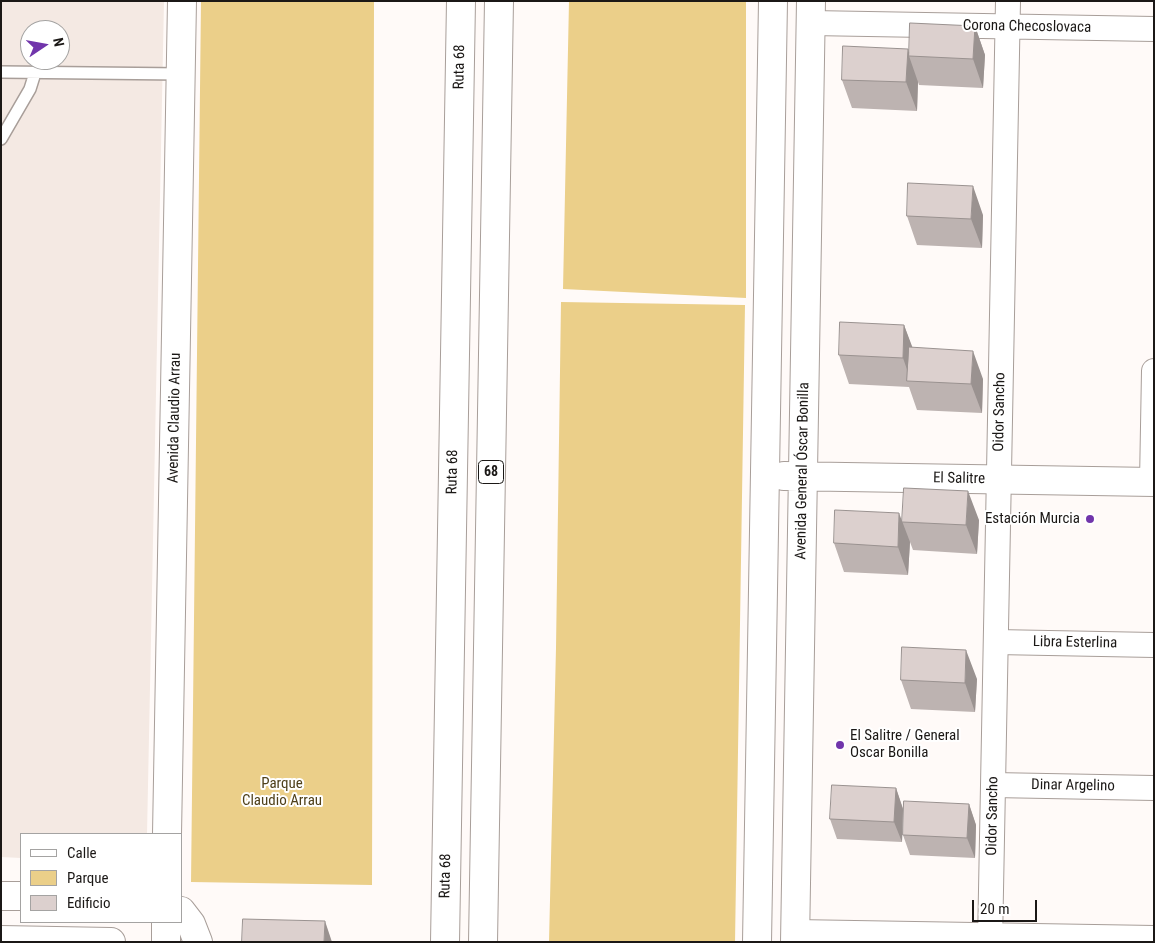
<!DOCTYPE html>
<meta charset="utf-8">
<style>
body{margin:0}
#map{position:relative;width:1155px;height:943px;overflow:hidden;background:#fffaf8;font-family:"Roboto Condensed",sans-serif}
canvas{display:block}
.frame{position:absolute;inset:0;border:2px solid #1b1816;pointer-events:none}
.legend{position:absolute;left:20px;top:833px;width:162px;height:90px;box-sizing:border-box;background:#fff;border:1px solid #a4a3a2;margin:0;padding:6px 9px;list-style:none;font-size:15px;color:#1b1816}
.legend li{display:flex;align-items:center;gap:10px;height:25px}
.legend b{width:25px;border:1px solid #a4a3a2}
.north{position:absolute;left:20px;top:20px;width:50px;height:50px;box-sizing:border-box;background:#fff;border:1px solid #a4a3a2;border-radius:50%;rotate:78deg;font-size:14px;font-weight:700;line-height:20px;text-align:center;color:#1b1816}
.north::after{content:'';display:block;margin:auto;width:18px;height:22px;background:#7135ab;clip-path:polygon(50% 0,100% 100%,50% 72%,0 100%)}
.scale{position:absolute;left:972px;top:900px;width:65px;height:22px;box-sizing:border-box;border:2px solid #1b1816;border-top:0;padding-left:6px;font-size:15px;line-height:18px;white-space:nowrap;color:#1b1816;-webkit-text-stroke:4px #fff;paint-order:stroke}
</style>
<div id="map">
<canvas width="1155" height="943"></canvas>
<div class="frame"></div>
<ul class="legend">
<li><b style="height:6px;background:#fff"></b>Calle</li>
<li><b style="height:14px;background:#ebcf89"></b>Parque</li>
<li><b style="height:14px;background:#dcd0ce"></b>Edificio</li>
</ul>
<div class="north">N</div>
<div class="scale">20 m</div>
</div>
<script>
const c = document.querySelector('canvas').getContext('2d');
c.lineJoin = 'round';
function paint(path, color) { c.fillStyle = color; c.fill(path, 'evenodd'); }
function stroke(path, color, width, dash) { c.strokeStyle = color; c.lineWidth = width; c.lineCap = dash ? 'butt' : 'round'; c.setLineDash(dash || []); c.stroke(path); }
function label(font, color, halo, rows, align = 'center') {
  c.font = font + ' "Roboto Condensed",sans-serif'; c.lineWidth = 4; c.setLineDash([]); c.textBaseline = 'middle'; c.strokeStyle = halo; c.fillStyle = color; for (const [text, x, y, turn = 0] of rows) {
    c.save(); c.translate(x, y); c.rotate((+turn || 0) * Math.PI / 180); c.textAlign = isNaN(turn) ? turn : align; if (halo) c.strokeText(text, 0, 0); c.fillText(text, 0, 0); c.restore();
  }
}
paint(new Path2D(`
 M 1,1 L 164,1 L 147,834 L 21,834 L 21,858 L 1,857 ZM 30,30 L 60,30 L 60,60 L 30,60 Z`), '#f4e9e3');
paint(new Path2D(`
 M 201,1 L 374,1 L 372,885 L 191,882 Z
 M 569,1 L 746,1 L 746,298 L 563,289 Z
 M 561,302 L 745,305 L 735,942 L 549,942 L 556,648 Z`), '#ebcf89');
const lane = new Path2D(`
 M 1,72 L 181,74
 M 1,139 L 30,89 L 35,73`);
const street = new Path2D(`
 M 811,23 L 1154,29
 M 1152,482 L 1154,371
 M 996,642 L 1154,645
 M 993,785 L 1154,788
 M 795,932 L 1154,938
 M 990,942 L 1008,1`);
const secondary = new Path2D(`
 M 784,476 L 1154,482
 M 167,834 L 182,1
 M 1,896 L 21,896
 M 181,911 L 191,924 L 198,942
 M 166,922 L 166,942
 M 1,940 L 111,942
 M 757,942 L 773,1
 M 795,942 L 811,1`);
const highway = new Path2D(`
 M 445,942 L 461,1
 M 483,942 L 499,1`);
stroke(lane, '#a89e99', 14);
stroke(street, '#a89e99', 26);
stroke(secondary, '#a89e99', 30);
stroke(highway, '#a89e99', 30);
stroke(lane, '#fff', 11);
stroke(street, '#fff', 24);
stroke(secondary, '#fff', 28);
stroke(highway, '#fff', 28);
paint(new Path2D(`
 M 975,26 L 985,55 L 983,88 L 919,85 L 918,82 L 917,111 L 852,108 L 842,80 L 909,52 Z
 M 983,215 L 982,248 L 917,245 L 907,216 Z
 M 904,325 L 912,348 L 983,379 L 982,413 L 917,410 L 909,387 L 849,384 L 839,355 Z
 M 979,520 L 977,554 L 913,550 L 910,542 L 908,575 L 844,572 L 834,543 L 902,521 Z
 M 977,679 L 975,712 L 911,709 L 901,680 Z
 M 896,788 L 903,809 L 902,842 L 837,839 L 830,819 Z
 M 969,804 L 976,825 L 975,858 L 910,855 L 903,835 Z`), '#bdb3b1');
paint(new Path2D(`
 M 975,26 L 985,55 L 983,88 L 973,59 Z
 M 908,49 L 910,56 L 909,56 L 918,82 L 917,111 L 906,82 Z
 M 973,186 L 983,215 L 982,248 L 971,219 Z
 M 904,325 L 915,354 L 911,381 L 903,358 Z
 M 973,351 L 983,379 L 982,413 L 971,384 Z
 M 968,491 L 979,520 L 977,554 L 966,525 Z
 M 899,513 L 910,542 L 908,575 L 898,547 Z
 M 966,650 L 977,679 L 975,712 L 965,683 Z
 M 896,788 L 903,809 L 902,842 L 894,822 Z
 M 969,804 L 976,825 L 975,858 L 967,838 Z
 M 325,921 L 332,942 L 324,942 Z`), '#9a9290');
const building = new Path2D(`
 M 910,23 L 975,26 L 973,59 L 909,56 Z
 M 843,46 L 908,49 L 906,82 L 842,80 Z
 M 908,183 L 973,186 L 971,219 L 907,216 Z
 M 840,322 L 904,325 L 903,358 L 839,355 Z
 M 909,347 L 973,351 L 971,384 L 907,381 Z
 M 904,488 L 968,491 L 966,525 L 902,522 Z
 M 835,510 L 899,513 L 898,547 L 834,543 Z
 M 902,647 L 966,650 L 965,683 L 901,680 Z
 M 832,785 L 896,788 L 894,822 L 830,819 Z
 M 904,801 L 969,804 L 967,838 L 903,835 Z
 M 243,919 L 325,921 L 324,942 L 242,942 Z`);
paint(building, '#dcd0ce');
stroke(building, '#9a9290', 1);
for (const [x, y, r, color] of [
 [1090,519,5,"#7135ab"],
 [840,745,5,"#7135ab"]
]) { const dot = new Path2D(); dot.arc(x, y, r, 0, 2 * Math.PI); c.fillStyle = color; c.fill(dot); stroke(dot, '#fff', 2); }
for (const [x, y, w] of [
 [491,472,25]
]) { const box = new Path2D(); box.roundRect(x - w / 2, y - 11.5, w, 23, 4); c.fillStyle = '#fff'; c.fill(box); stroke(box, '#1b1816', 1); }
label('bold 14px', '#1b1816', null, [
 ["68",491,472]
]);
label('15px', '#1b1816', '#fff', [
 ["Corona Checoslovaca",1027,27,1],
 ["Ruta 68",460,67,-89],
 ["Oidor Sancho",1000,412,-89],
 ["Avenida Claudio Arrau",175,418,-89],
 ["Avenida General Óscar Bonilla",803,471,-89],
 ["Ruta 68",453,472,-89],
 ["El Salitre",959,479,1],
 ["Libra Esterlina",1075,643,1],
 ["Dinar Argelino",1073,786,1],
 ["Oidor Sancho",993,816,-89],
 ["Ruta 68",446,876,-89]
]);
label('15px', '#1b1816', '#fff', [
 ["Estación Murcia",1080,519],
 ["El Salitre / General",850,736,"left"],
 ["Oscar Bonilla",850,753,"left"]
], 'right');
label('15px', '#4f401a', '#fff', [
 ["Parque",282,784],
 ["Claudio Arrau",282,801]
]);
</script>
